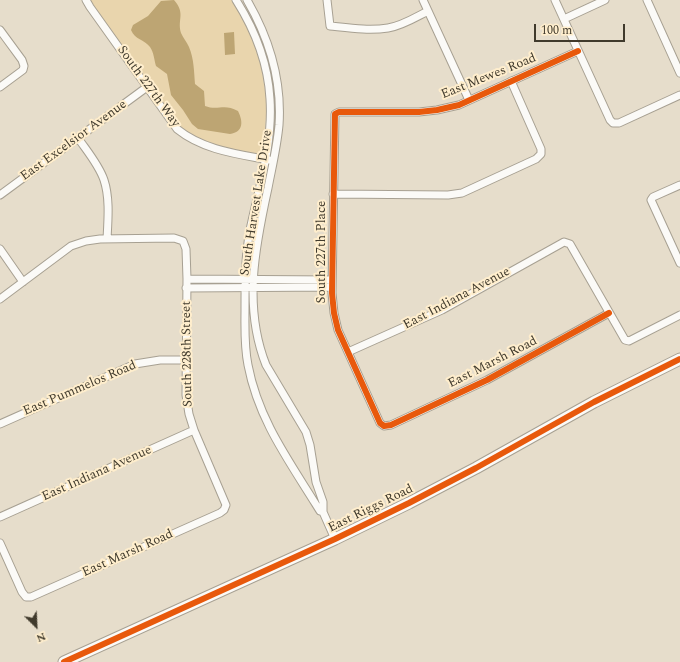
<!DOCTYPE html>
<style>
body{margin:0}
#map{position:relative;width:680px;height:662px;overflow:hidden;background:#e6ddcb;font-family:Spectral,serif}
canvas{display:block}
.north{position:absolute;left:16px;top:606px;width:40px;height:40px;-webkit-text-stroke:3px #ffeecd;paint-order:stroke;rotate:156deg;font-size:11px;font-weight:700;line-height:16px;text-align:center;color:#403a2c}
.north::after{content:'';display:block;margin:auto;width:14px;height:18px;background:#403a2c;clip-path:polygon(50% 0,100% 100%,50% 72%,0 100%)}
.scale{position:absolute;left:534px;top:24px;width:91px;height:18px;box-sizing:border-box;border:2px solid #403a2c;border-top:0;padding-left:5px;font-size:12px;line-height:14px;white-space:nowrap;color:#403a2c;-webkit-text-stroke:3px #ffeecd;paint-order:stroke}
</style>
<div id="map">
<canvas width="680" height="662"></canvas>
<div class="north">N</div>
<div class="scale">100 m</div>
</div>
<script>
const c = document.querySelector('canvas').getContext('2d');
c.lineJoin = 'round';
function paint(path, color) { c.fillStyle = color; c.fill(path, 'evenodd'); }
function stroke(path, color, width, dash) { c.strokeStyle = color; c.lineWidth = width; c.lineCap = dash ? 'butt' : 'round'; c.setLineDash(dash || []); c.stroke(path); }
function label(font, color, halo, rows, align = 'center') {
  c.font = font + ' Spectral,serif'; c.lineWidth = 4; c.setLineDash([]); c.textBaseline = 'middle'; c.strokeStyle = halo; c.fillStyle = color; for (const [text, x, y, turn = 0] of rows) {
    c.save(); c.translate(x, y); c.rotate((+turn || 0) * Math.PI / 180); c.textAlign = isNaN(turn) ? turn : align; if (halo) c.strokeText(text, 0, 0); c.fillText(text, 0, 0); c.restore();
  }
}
paint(new Path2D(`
 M 90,0 L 232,0 L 249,30 L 261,65 L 267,104 L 263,156 L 206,143 L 180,128 L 91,4 Z`), '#e9d5ad');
paint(new Path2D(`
 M 174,0 C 186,14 177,19 181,33 C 183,38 187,42 189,47 C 194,59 194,71 195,84 L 204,91 L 205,106 C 218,111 224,103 238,111 C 243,121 244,132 230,134 L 198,129 L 192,124 L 183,110 L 171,95 L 167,74 L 156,66 C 154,59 154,53 150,47 C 144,39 135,40 131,30 L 133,25 L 148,16 L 161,1 Z
 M 234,32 L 235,54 L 225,55 L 224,33 Z`), '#bda573');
const minor = new Path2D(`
 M 86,0 L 90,7 L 177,129 C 203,150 237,154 269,160
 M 236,0 C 255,30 268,63 270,99 C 273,143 259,187 250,230 C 245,256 245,282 245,308 C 245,327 244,346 248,365 C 258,418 287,458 315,503 L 320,511 L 323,512 L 335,539
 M 247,0 C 269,38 282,81 279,125 C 277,147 272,167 268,188 C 255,247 243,307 266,365 L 306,432 L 310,445 L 316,482 L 323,502 L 323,512
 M 327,0 L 330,26 C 349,28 369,31 388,28 C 402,26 416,17 428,11
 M 423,0 L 469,100
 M 555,0 L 610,120 L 613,123 L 619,123 L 680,95
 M 647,0 L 680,73
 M 564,19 L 605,0
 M 0,30 L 22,60 L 24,66 L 23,70 L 0,87
 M 578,51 L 459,105 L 437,110 L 419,112 L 339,112 L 335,114 L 332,293 L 334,313 L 338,330 L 380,423 L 384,426 L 391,425 L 487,380 L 609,313
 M 78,138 C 87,151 99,165 104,180 C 110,198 108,220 107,239
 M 680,185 L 653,197 L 651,200 L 680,263
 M 333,194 L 448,195 L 462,193 L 536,159 L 541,154 L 541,149 L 511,81
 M 0,195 L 147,87
 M 0,249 L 23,282
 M 187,279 L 332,280
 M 186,288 L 332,287
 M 0,299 L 71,246 L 86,241 L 100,239 L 174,238 L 183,241 L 186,249 L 187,279 L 186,395 L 189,414 L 194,430 L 226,505 L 224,510 L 220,513 L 31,597 L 26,597 L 22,592 L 0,543
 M 348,352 L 442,310 L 564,242 L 570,244 L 625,340 L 629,341 L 680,315
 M 0,424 L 135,364 L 160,360 L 187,360
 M 0,517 L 194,430`);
const primary = new Path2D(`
 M 64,662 L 335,539 L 409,503 L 476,468 L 594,402 L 680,359`);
stroke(minor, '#a7a092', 9);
stroke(primary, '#a7a092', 13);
stroke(minor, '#fbfaf7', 7);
stroke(primary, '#fbfaf7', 11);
stroke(new Path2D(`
 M 578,51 L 459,105 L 437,110 L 419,112 L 339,112 L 335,114 L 332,293 L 334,313 L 338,330 L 380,423 L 384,426 L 391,425 L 487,380 L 609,313
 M 64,662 L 335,539 L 409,503 L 476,468 L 594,402 L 680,359`), '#e8590c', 6);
label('13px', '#403a2c', '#ffeecd', [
 ["East Mewes Road",489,77,-22],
 ["South 227th Way",148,87,54],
 ["East Excelsior Avenue",74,141,-36],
 ["South Harvest Lake Drive",257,203,-81],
 ["South 227th Place",322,252,-90],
 ["East Indiana Avenue",457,299,-28],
 ["South 228th Street",188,354,-91],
 ["East Marsh Road",493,363,-27],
 ["East Pummelos Road",80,389,-23],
 ["East Indiana Avenue",97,474,-24],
 ["East Riggs Road",371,509,-26],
 ["East Marsh Road",128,554,-24]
]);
</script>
